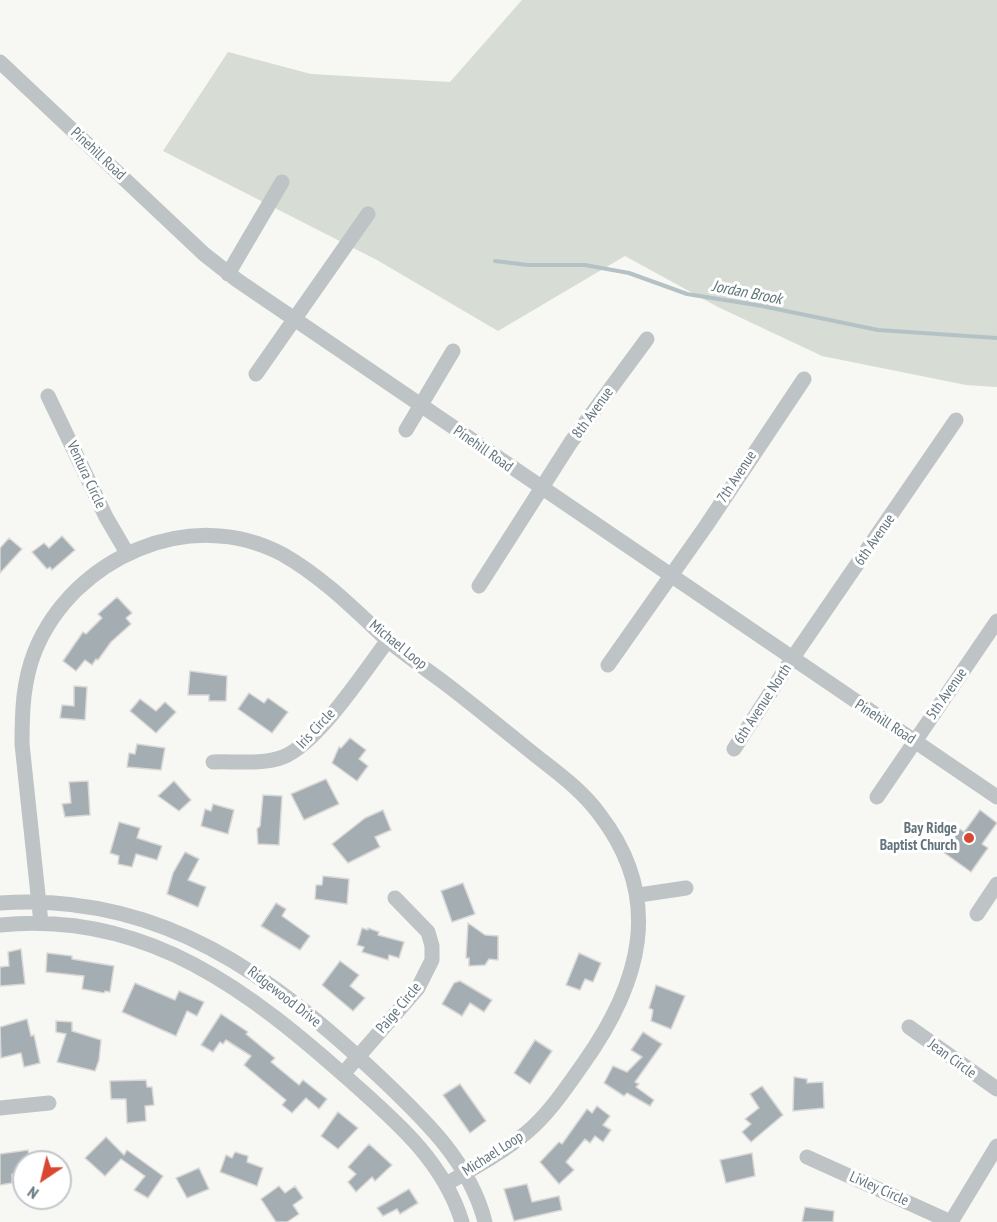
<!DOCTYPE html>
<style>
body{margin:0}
#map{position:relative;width:997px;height:1222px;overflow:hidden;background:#f7f7f4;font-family:"PT Sans Narrow",sans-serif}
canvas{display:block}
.north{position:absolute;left:12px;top:1150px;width:60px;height:60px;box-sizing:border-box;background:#fff;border:2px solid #c1c8cb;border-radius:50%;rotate:215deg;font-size:16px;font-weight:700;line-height:24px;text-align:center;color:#64757e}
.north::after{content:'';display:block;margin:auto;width:21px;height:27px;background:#d94632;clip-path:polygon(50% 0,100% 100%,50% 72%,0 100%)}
</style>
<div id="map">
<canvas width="997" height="1222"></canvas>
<div class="north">N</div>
</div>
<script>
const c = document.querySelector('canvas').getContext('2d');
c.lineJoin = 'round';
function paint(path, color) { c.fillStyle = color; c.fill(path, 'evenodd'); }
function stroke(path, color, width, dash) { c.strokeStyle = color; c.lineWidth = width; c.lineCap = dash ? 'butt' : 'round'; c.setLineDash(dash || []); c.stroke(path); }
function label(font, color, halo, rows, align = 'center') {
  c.font = font + ' "PT Sans Narrow",sans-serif'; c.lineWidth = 6; c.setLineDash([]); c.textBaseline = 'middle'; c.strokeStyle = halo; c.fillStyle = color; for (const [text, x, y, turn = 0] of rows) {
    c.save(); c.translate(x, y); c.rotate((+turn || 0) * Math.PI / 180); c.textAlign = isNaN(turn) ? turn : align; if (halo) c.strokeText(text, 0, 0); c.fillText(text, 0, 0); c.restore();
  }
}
paint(new Path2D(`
 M 522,0 L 997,0 L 997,387 L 966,385 L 822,356 L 718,307 L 625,256 L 498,331 L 377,260 L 163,151 L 228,52 L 311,74 L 450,82 Z`), '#d7dcd4');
stroke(new Path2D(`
 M 495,261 L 528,265 L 585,265 L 629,273 L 687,294 L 762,306 L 878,330 L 997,338`), '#b5c2c5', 4);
const building = new Path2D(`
 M 62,536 L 75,550 L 52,570 L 50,567 L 47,569 L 32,552 L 44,543 L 49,548 Z
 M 9,538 L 22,549 L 0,573 L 0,548 Z
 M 117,597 L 132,613 L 126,618 L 131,624 L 111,642 L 98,660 L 96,659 L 92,665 L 85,660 L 76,671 L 63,661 L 83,632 L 86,634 L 102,618 L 98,614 Z
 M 190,671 L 227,676 L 226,701 L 209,701 L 209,695 L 188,695 Z
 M 74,686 L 87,687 L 85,720 L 60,718 L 62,705 L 74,706 Z
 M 249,693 L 264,703 L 268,698 L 288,712 L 272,733 L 238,709 Z
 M 140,699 L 156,711 L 165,702 L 176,712 L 156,733 L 130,711 Z
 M 350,738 L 366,750 L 359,759 L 368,766 L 357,781 L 332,763 L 339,747 L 341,748 Z
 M 137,744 L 165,748 L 161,770 L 127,767 L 129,753 L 135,754 Z
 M 326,779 L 339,804 L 304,820 L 291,794 Z
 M 88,781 L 90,815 L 65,817 L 62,804 L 71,803 L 69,782 Z
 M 174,781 L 191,800 L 179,811 L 158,796 Z
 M 263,795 L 282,796 L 279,845 L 258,844 L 257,829 L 260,826 Z
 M 213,804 L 234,810 L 228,834 L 201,826 L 205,809 L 211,811 Z
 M 383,810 L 391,830 L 375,837 L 380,847 L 348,863 L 332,844 L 365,818 Z
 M 980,810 L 997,823 L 982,844 L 988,848 L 971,872 L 943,852 L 960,829 L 964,832 Z
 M 119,822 L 140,828 L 137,838 L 162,846 L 157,860 L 136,854 L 132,867 L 118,864 L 119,856 L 110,853 Z
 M 185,852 L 199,859 L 188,880 L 206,887 L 198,907 L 167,894 L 173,873 Z
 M 323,876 L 349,879 L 347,904 L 315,899 L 316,885 L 322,885 Z
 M 463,883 L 475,914 L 452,922 L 441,891 Z
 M 276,903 L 286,909 L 282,916 L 310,936 L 300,950 L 261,926 Z
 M 468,923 L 485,935 L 498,936 L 498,960 L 489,959 L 485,965 L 469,966 L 469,958 L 466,958 Z
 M 362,928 L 368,930 L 368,928 L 379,932 L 378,935 L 404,942 L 399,958 L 389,955 L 388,960 L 362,952 L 364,947 L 357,945 Z
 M 21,949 L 25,984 L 0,986 L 0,967 L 9,966 L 8,952 Z
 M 47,953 L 72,956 L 72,959 L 114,966 L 110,992 L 105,991 L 104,993 L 82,989 L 84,976 L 46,972 Z
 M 579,953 L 601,963 L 593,982 L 585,979 L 580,990 L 566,985 Z
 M 340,961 L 359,975 L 350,986 L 365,998 L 353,1011 L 322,985 Z
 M 460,981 L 492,1000 L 484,1012 L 470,1003 L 462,1016 L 442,1004 L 454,983 Z
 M 135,983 L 175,1000 L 179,991 L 204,1002 L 197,1016 L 187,1011 L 176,1036 L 122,1012 Z
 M 656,985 L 685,996 L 671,1029 L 651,1021 L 653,1010 L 649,1008 Z
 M 221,1014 L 248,1032 L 246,1034 L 275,1058 L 271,1062 L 299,1085 L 303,1080 L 327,1099 L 319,1109 L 306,1098 L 292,1113 L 282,1105 L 286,1100 L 244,1065 L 251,1056 L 226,1040 L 223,1044 L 220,1042 L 213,1052 L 201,1045 Z
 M 27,1019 L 31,1036 L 34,1035 L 40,1063 L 24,1067 L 21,1053 L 1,1058 L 0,1027 Z
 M 56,1021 L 72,1022 L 72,1031 L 101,1040 L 99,1060 L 95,1071 L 57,1062 L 66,1034 L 56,1032 Z
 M 643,1032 L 662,1044 L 635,1082 L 639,1084 L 636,1087 L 654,1100 L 650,1106 L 627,1093 L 624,1096 L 604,1083 L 613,1066 L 627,1072 L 642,1057 L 631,1050 Z
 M 535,1040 L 552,1051 L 530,1084 L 514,1073 Z
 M 794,1077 L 807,1079 L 807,1083 L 823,1082 L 824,1108 L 793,1111 Z
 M 146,1080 L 147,1087 L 152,1087 L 154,1105 L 145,1106 L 146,1121 L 127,1123 L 126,1099 L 111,1099 L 110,1081 Z
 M 460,1084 L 486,1121 L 470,1133 L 443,1095 Z
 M 762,1086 L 783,1115 L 751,1142 L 742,1132 L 751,1124 L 745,1119 L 759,1108 L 750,1094 Z
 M 597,1106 L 610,1116 L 603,1125 L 611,1130 L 603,1142 L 595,1136 L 590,1143 L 585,1139 L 566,1162 L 574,1170 L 559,1184 L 540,1162 L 559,1142 L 562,1144 L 587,1109 L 592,1113 Z
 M 338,1112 L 358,1128 L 338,1149 L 321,1136 Z
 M 106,1137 L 124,1155 L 127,1150 L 163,1176 L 148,1198 L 134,1190 L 145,1176 L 121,1159 L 105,1176 L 85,1158 Z
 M 369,1144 L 392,1165 L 375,1181 L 372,1177 L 356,1192 L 348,1182 L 356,1174 L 348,1167 Z
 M 28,1150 L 30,1162 L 24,1162 L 24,1172 L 12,1174 L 12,1183 L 0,1185 L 0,1154 Z
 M 235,1152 L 248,1156 L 247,1162 L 263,1168 L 257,1186 L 220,1172 L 226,1155 L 232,1158 Z
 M 752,1153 L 755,1176 L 726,1183 L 720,1160 Z
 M 199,1168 L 209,1189 L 187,1198 L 176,1178 Z
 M 527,1184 L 532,1202 L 559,1196 L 562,1210 L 514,1221 L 504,1189 Z
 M 279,1186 L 285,1193 L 295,1186 L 303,1198 L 293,1205 L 299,1214 L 287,1222 L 276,1222 L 261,1199 Z
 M 409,1189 L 418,1203 L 400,1214 L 397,1209 L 383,1216 L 377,1208 Z
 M 805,1207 L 834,1211 L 833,1222 L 802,1222 Z`);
paint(building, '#a3adb2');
stroke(building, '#d9d8d7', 1.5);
stroke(new Path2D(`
 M 0,62 L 204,254 L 237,280 L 997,797
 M 228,274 L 282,182
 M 256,374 L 368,214
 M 48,396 L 106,517 L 127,553
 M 406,430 L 453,351
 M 479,586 L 571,442 L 647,339
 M 608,665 L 706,526 L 804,379
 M 734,749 L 792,659 L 956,420
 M 213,762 C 234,761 262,765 283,757 C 318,743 364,672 388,640
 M 877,797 L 997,621
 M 639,895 L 686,888
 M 0,903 C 160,892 272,975 383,1080 C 426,1121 470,1163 485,1222
 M 977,914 L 997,884
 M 41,923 L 22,744 C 22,711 23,681 35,651 C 73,558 190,505 282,554 C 321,576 353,608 385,638 C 404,654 426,669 446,684 C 476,707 505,731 535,755 C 558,773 583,791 600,815 C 665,900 640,984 583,1064 C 566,1088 549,1114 526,1133 C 502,1153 474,1168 446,1184
 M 0,925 C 147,910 251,992 354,1084 C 399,1124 444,1163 462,1222
 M 909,1027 L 997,1089
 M 343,1074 L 418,988 L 432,960 L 432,946 L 428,932 L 395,898
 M 0,1108 L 49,1103
 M 807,1157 L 951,1222
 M 951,1222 L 997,1146`), '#bec3c6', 15);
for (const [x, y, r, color] of [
 [969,838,6,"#d94632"]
]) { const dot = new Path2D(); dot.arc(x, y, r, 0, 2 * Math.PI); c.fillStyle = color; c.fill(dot); stroke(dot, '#fff', 2); }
label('15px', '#64757e', '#fff', [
 ["Pinehill Road",98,154,43],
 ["8th Avenue",593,413,-54],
 ["Pinehill Road",483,449,35],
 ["Ventura Circle",86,475,65],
 ["7th Avenue",737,477,-57],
 ["6th Avenue",875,540,-55],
 ["Michael Loop",398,645,39],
 ["5th Avenue",947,694,-55],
 ["6th Avenue North",763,704,-57],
 ["Pinehill Road",885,722,33],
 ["Iris Circle",316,729,-47],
 ["Ridgewood Drive",284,997,38],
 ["Paige Circle",399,1008,-50],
 ["Jean Circle",952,1059,36],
 ["Michael Loop",493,1154,-33],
 ["Livley Circle",879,1189,24]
]);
label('bold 15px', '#64757e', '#fff', [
 ["Bay Ridge",957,829],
 ["Baptist Church",957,846]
], 'right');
label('italic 16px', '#5e7578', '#fff', [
 ["Jordan Brook",747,293,11]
]);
</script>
